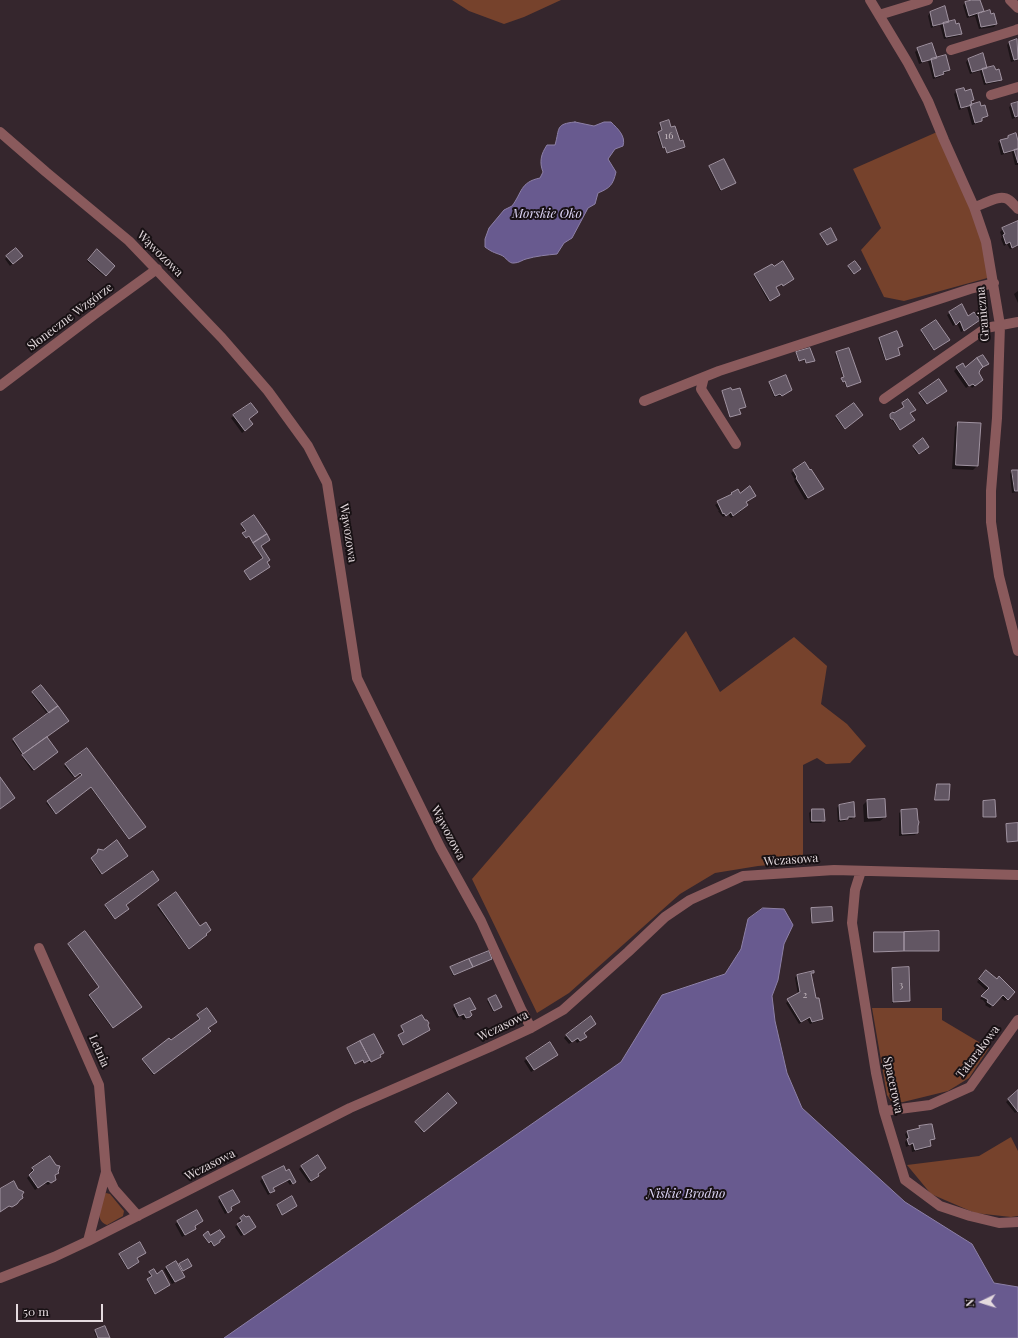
<!DOCTYPE html>
<meta charset="utf-8">
<style>
body{margin:0}
#map{position:relative;width:1018px;height:1338px;overflow:hidden;background:#35262d;font-family:"Playfair Display",serif}
canvas{display:block}
.north{position:absolute;left:962px;top:1282px;width:40px;height:40px;-webkit-text-stroke:3px #181114;paint-order:stroke;rotate:266deg;font-size:11px;font-weight:700;line-height:16px;text-align:center;color:#e4dade}
.north::after{content:'';display:block;margin:auto;width:14px;height:18px;background:#e4dade;clip-path:polygon(50% 0,100% 100%,50% 72%,0 100%)}
.scale{position:absolute;left:16px;top:1304px;width:87px;height:18px;box-sizing:border-box;border:2px solid #e4dade;border-top:0;padding-left:5px;font-size:12px;line-height:14px;white-space:nowrap;color:#e4dade;-webkit-text-stroke:3px #181114;paint-order:stroke}
</style>
<div id="map">
<canvas width="1018" height="1338"></canvas>
<div class="north">N</div>
<div class="scale">50 m</div>
</div>
<script>
const c = document.querySelector('canvas').getContext('2d');
c.lineJoin = 'round';
function paint(path, color) { c.fillStyle = color; c.fill(path, 'evenodd'); }
function stroke(path, color, width, dash) { c.strokeStyle = color; c.lineWidth = width; c.lineCap = dash ? 'butt' : 'round'; c.setLineDash(dash || []); c.stroke(path); }
function label(font, color, halo, rows, align = 'center') {
  c.font = font + ' "Playfair Display",serif'; c.lineWidth = 4; c.setLineDash([]); c.textBaseline = 'middle'; c.strokeStyle = halo; c.fillStyle = color; for (const [text, x, y, turn = 0] of rows) {
    c.save(); c.translate(x, y); c.rotate((+turn || 0) * Math.PI / 180); c.textAlign = isNaN(turn) ? turn : align; if (halo) c.strokeText(text, 0, 0); c.fillText(text, 0, 0); c.restore();
  }
}
paint(new Path2D(`
 M 452,0 L 561,0 L 524,17 L 504,24 L 469,11 Z
 M 937,132 L 973,210 L 991,277 L 904,301 L 884,297 L 861,250 L 881,228 L 853,169 Z
 M 686,631 L 720,692 L 794,637 L 827,666 L 821,704 L 847,724 L 866,746 L 850,763 L 826,764 L 817,758 L 803,765 L 803,862 L 758,866 L 715,873 L 680,894 L 569,993 L 537,1013 L 472,879 Z
 M 872,1008 L 942,1008 L 942,1020 L 989,1048 L 969,1078 L 948,1091 L 899,1103 L 891,1101 L 887,1095 Z
 M 1011,1137 L 1018,1151 L 1018,1216 L 1011,1217 L 975,1213 L 931,1194 L 907,1165 L 979,1156 Z
 M 106,1193 L 110,1194 L 124,1211 L 123,1216 L 107,1225 C 94,1220 101,1206 103,1195 Z`), '#76422c');
const water = new Path2D(`
 M 575,122 L 594,126 L 604,122 L 611,122 C 618,129 626,136 623,146 L 615,149 L 608,159 L 616,172 C 613,185 610,188 598,193 L 595,204 L 588,208 L 572,238 L 564,243 L 557,254 C 547,255 536,256 526,259 C 522,260 519,263 514,263 C 509,264 506,257 501,255 C 493,252 492,252 485,247 L 485,239 L 489,228 L 504,210 L 512,206 C 522,193 520,182 540,178 L 543,172 C 539,162 541,154 547,145 L 555,145 C 560,128 555,124 575,122 Z
 M 763,908 L 784,909 L 793,925 L 784,944 L 778,980 L 772,996 L 775,1021 L 787,1073 L 802,1108 L 905,1202 L 972,1244 L 994,1283 L 1018,1287 L 1018,1338 L 224,1338 L 621,1062 L 662,995 L 725,974 L 741,949 L 748,919 Z`);
paint(water, '#685a8f');
stroke(water, '#8d80a7', 1);
paint(new Path2D(`
 M 975,0 L 979,0 L 983,13 L 996,24 L 994,27 L 979,29 L 975,16 L 967,18 L 963,5 L 966,3 Z
 M 935,12 L 948,23 L 956,25 L 961,34 L 959,36 L 944,39 L 940,25 L 931,28 L 928,16 L 930,13 Z
 M 1016,41 L 1018,43 L 1018,60 L 1011,62 L 1007,45 L 1009,43 Z
 M 918,49 L 936,59 L 949,70 L 947,72 L 943,74 L 940,77 L 933,79 L 928,61 L 919,64 L 915,52 Z
 M 969,59 L 987,69 L 1001,80 L 998,82 L 984,85 L 980,71 L 970,74 L 966,62 Z
 M 957,91 L 973,100 L 970,102 L 971,106 L 981,108 L 987,116 L 981,119 L 979,123 L 972,125 L 967,107 L 959,110 L 954,94 Z
 M 1018,101 L 1018,117 L 1012,119 L 1009,107 Z
 M 668,122 L 680,142 L 684,147 L 667,153 L 664,147 L 662,148 L 657,134 L 662,131 L 659,125 Z
 M 1008,137 L 1018,144 L 1018,165 L 1015,165 L 1012,152 L 1001,155 L 998,143 Z
 M 710,167 L 734,184 L 720,191 L 709,168 Z
 M 1018,223 L 1018,246 L 1010,249 L 1007,244 L 1004,246 L 1001,239 L 1002,237 L 1000,232 L 1003,229 Z
 M 821,234 L 835,240 L 826,245 L 820,235 Z
 M 97,251 L 114,266 L 104,276 L 87,261 Z
 M 7,257 L 19,258 L 10,266 L 5,259 Z
 M 855,263 L 860,269 L 853,274 L 848,268 Z
 M 755,275 L 792,280 L 781,286 L 781,284 L 775,288 L 778,295 L 768,301 L 754,276 Z
 M 1018,291 L 1018,303 L 1014,294 Z
 M 950,313 L 968,318 L 979,320 L 961,332 L 957,323 L 953,326 L 947,315 Z
 M 936,321 L 948,341 L 933,350 L 921,332 Z
 M 897,332 L 901,346 L 897,348 L 898,355 L 885,360 L 878,340 Z
 M 849,349 L 860,382 L 846,387 L 844,381 L 842,382 L 841,380 L 844,379 L 835,354 Z
 M 797,353 L 813,360 L 805,363 L 804,360 L 798,361 L 796,354 Z
 M 957,368 L 981,368 L 979,370 L 978,374 L 980,382 L 972,388 L 970,385 L 966,388 L 954,371 Z
 M 939,380 L 945,392 L 925,404 L 919,395 Z
 M 770,383 L 784,395 L 774,397 L 769,384 Z
 M 251,404 L 248,419 L 250,426 L 242,433 L 231,418 Z
 M 854,404 L 862,415 L 844,429 L 835,417 Z
 M 903,404 L 913,421 L 899,430 L 892,420 L 890,420 L 889,416 L 894,415 L 904,408 L 902,405 Z
 M 959,423 L 977,466 L 973,470 L 952,469 L 955,427 Z
 M 923,440 L 928,446 L 917,454 L 913,448 Z
 M 805,464 L 820,491 L 805,500 L 794,481 L 795,480 L 791,473 Z
 M 1012,471 L 1018,471 L 1018,492 L 1012,493 L 1010,474 Z
 M 732,493 L 755,496 L 745,503 L 747,505 L 740,512 L 731,518 L 728,514 L 723,517 L 718,511 L 719,511 L 715,505 Z
 M 242,525 L 260,546 L 268,568 L 249,580 L 244,572 L 263,560 L 248,536 L 245,538 L 242,534 L 245,532 L 241,526 Z
 M 41,687 L 67,721 L 46,737 L 57,752 L 32,771 L 22,757 L 23,756 L 12,741 L 48,715 L 32,694 Z
 M 87,749 L 145,827 L 128,839 L 90,787 L 55,814 L 46,803 L 81,776 L 79,773 L 73,777 L 64,766 Z
 M 937,785 L 948,800 L 947,801 L 935,800 Z
 M 867,801 L 885,817 L 880,821 L 864,822 L 863,805 Z
 M 984,802 L 995,816 L 994,817 L 983,818 L 983,803 Z
 M 839,805 L 854,816 L 852,819 L 847,819 L 845,821 L 838,822 L 837,808 Z
 M 812,810 L 823,810 L 824,820 L 821,823 L 810,823 L 809,813 Z
 M 902,811 L 917,820 L 917,833 L 915,835 L 899,836 L 899,813 Z
 M 1018,824 L 1018,842 L 1006,842 L 1006,826 Z
 M 126,857 L 100,874 L 91,859 L 92,859 Z
 M 152,872 L 125,905 L 127,909 L 114,919 L 105,907 Z
 M 175,894 L 205,934 L 205,936 L 188,949 L 157,907 Z
 M 811,909 L 832,921 L 811,923 L 810,910 Z
 M 85,932 L 141,1007 L 112,1028 L 88,996 L 99,988 L 68,945 Z
 M 875,933 L 938,950 L 937,951 L 874,952 L 874,934 Z
 M 490,960 L 453,976 L 450,969 L 451,968 Z
 M 908,968 L 909,1001 L 892,1003 L 891,970 Z
 M 984,974 L 1014,992 L 1005,1001 L 1000,997 L 990,1008 L 985,1005 L 986,1004 L 983,1000 L 980,999 L 987,991 L 977,982 Z
 M 797,975 L 815,1000 L 822,1019 L 819,1021 L 810,1024 L 807,1019 L 799,1024 L 786,1003 L 798,994 L 795,978 Z
 M 496,996 L 501,1007 L 493,1012 L 487,1001 Z
 M 455,1006 L 474,1009 L 470,1012 L 469,1017 L 467,1019 L 463,1020 L 461,1016 L 457,1018 L 452,1009 Z
 M 207,1009 L 207,1028 L 208,1032 L 153,1075 L 142,1060 L 169,1040 L 170,1042 L 200,1021 L 197,1017 Z
 M 422,1016 L 429,1030 L 402,1045 L 398,1037 L 403,1033 L 401,1028 Z
 M 583,1033 L 583,1039 L 577,1043 L 575,1040 L 569,1044 L 564,1038 L 567,1035 Z
 M 550,1044 L 554,1057 L 531,1072 L 524,1061 Z
 M 348,1049 L 383,1053 L 377,1059 L 369,1063 L 367,1061 L 363,1063 L 362,1060 L 354,1064 L 347,1050 Z
 M 1018,1092 L 1018,1111 L 1015,1113 L 1006,1102 Z
 M 448,1094 L 456,1103 L 422,1132 L 415,1123 Z
 M 908,1132 L 934,1138 L 929,1142 L 930,1146 L 928,1148 L 912,1152 L 911,1145 L 906,1147 L 905,1142 L 907,1140 L 905,1134 Z
 M 302,1166 L 325,1168 L 317,1175 L 318,1176 L 315,1179 L 309,1183 L 299,1169 Z
 M 33,1169 L 58,1173 L 54,1176 L 52,1182 L 48,1185 L 44,1183 L 35,1190 L 27,1178 L 32,1173 L 31,1171 Z
 M 286,1172 L 294,1182 L 290,1185 L 287,1181 L 273,1188 L 274,1191 L 268,1195 L 260,1181 L 263,1178 Z
 M 291,1197 L 295,1207 L 281,1215 L 276,1206 Z
 M 220,1198 L 239,1202 L 230,1208 L 231,1210 L 225,1214 L 218,1201 Z
 M 241,1219 L 252,1230 L 241,1236 L 235,1227 L 239,1223 L 238,1221 Z
 M 178,1222 L 194,1226 L 195,1229 L 182,1237 L 175,1224 Z
 M 203,1235 L 218,1240 L 218,1243 L 213,1246 L 210,1242 L 208,1243 L 203,1236 Z
 M 120,1255 L 136,1258 L 137,1263 L 127,1269 L 119,1256 Z
 M 188,1260 L 190,1267 L 181,1272 L 184,1276 L 172,1284 L 164,1270 L 166,1267 L 178,1266 Z
 M 150,1273 L 156,1275 L 168,1285 L 154,1294 L 147,1281 L 151,1278 L 149,1274 Z
 M 104,1327 L 109,1338 L 97,1338 L 94,1332 Z`), '#0007');
const building = new Path2D(`
 M 972,0 L 980,0 L 984,11 L 969,16 L 965,2 Z
 M 945,6 L 949,22 L 933,26 L 930,12 Z
 M 990,10 L 991,14 L 994,13 L 997,24 L 981,27 L 978,14 Z
 M 955,20 L 956,24 L 959,23 L 962,34 L 946,37 L 943,23 Z
 M 1017,39 L 1018,59 L 1014,60 L 1009,42 Z
 M 932,43 L 937,58 L 922,62 L 917,48 Z
 M 983,53 L 987,68 L 972,72 L 968,59 Z
 M 946,55 L 950,70 L 943,72 L 944,74 L 935,77 L 931,59 Z
 M 994,66 L 996,70 L 999,69 L 1002,80 L 986,83 L 982,69 Z
 M 964,88 L 965,91 L 971,89 L 974,100 L 971,101 L 972,105 L 961,108 L 956,90 Z
 M 980,102 L 981,106 L 985,105 L 988,116 L 982,118 L 982,121 L 975,123 L 970,105 Z
 M 1018,102 L 1018,116 L 1015,117 L 1011,104 Z
 M 669,120 L 671,127 L 675,126 L 680,141 L 683,140 L 685,147 L 667,153 L 665,147 L 663,148 L 658,132 L 662,130 L 660,123 Z
 M 1016,133 L 1018,141 L 1018,149 L 1004,153 L 1000,140 L 1008,138 L 1008,136 Z
 M 1018,149 L 1018,163 L 1014,150 Z
 M 724,159 L 736,183 L 721,190 L 709,166 Z
 M 1018,221 L 1018,245 L 1012,248 L 1010,242 L 1006,244 L 1003,235 L 1005,234 L 1002,228 Z
 M 831,228 L 837,240 L 827,245 L 820,234 Z
 M 16,248 L 23,256 L 13,264 L 6,256 Z
 M 97,249 L 115,266 L 106,276 L 88,260 Z
 M 783,261 L 794,279 L 783,286 L 782,284 L 776,287 L 780,295 L 770,301 L 754,274 L 772,264 L 774,266 Z
 M 855,261 L 861,269 L 854,274 L 848,266 Z
 M 962,304 L 968,316 L 974,312 L 980,320 L 964,331 L 960,321 L 956,325 L 949,312 Z
 M 936,320 L 950,340 L 934,350 L 921,330 Z
 M 897,331 L 903,346 L 898,348 L 900,355 L 886,360 L 879,338 Z
 M 810,348 L 815,361 L 806,363 L 805,359 L 799,361 L 796,352 Z
 M 849,348 L 861,382 L 847,387 L 845,381 L 843,382 L 841,378 L 844,377 L 836,352 Z
 M 983,355 L 989,364 L 983,367 L 977,358 Z
 M 977,358 L 983,367 L 980,370 L 979,373 L 983,380 L 975,386 L 973,384 L 969,386 L 956,367 L 963,363 L 965,367 Z
 M 786,375 L 792,390 L 782,396 L 780,394 L 775,396 L 769,382 Z
 M 939,379 L 947,391 L 927,404 L 919,393 Z
 M 731,388 L 732,390 L 740,388 L 746,407 L 739,409 L 741,414 L 730,417 L 722,391 Z
 M 908,399 L 916,410 L 910,413 L 915,420 L 900,430 L 893,419 L 891,419 L 890,417 L 890,414 L 893,412 L 894,413 L 904,407 L 902,403 Z
 M 251,403 L 258,412 L 249,419 L 253,424 L 245,431 L 233,415 Z
 M 854,403 L 863,415 L 845,429 L 836,416 Z
 M 958,422 L 981,423 L 978,466 L 956,465 Z
 M 923,438 L 929,447 L 919,454 L 913,446 Z
 M 805,462 L 810,470 L 811,469 L 824,489 L 808,498 L 796,478 L 797,477 L 793,470 Z
 M 1012,470 L 1018,470 L 1018,491 L 1015,491 Z
 M 750,486 L 756,496 L 746,502 L 748,505 L 733,516 L 731,512 L 726,516 L 724,513 L 723,514 L 717,501 L 732,494 L 731,493 L 738,489 L 740,493 Z
 M 254,515 L 267,534 L 253,543 L 249,536 L 246,538 L 242,533 L 246,531 L 241,524 Z
 M 267,534 L 270,540 L 261,546 L 270,560 L 267,562 L 270,567 L 250,580 L 244,571 L 263,558 L 253,543 Z
 M 41,685 L 58,706 L 49,713 L 32,692 Z
 M 58,706 L 69,721 L 23,754 L 13,739 Z
 M 47,737 L 58,752 L 34,770 L 22,755 Z
 M 87,748 L 146,827 L 129,839 L 91,787 L 56,814 L 47,801 L 82,775 L 80,773 L 75,777 L 65,764 Z
 M 0,777 L 15,798 L 0,809 Z
 M 937,784 L 950,784 L 949,800 L 935,800 Z
 M 885,799 L 886,817 L 868,818 L 867,800 Z
 M 995,800 L 996,817 L 983,817 L 983,801 Z
 M 854,802 L 855,817 L 848,817 L 848,819 L 840,820 L 839,805 Z
 M 812,809 L 824,809 L 825,821 L 812,821 Z
 M 917,809 L 918,820 L 919,822 L 918,826 L 918,833 L 902,834 L 901,810 Z
 M 1018,823 L 1018,841 L 1007,842 L 1006,824 Z
 M 117,840 L 128,856 L 102,874 L 91,858 L 97,853 L 98,849 L 103,850 Z
 M 153,871 L 159,880 L 126,905 L 129,909 L 115,919 L 105,905 Z
 M 176,892 L 200,926 L 206,922 L 211,930 L 206,934 L 207,935 L 189,949 L 158,905 Z
 M 832,907 L 833,921 L 812,923 L 811,908 Z
 M 85,931 L 142,1007 L 113,1028 L 89,995 L 99,987 L 68,944 Z
 M 939,931 L 939,951 L 904,951 L 904,932 Z
 M 874,932 L 904,932 L 904,951 L 874,952 Z
 M 489,951 L 492,959 L 473,967 L 469,959 Z
 M 469,959 L 473,967 L 454,975 L 450,967 Z
 M 909,967 L 910,1001 L 893,1002 L 892,968 Z
 M 986,970 L 997,979 L 999,976 L 1015,992 L 1008,1000 L 1003,995 L 993,1006 L 987,1002 L 988,1000 L 985,998 L 981,996 L 989,988 L 979,979 Z
 M 814,971 L 814,973 L 811,973 L 816,998 L 819,998 L 823,1019 L 812,1022 L 810,1017 L 801,1022 L 787,999 L 800,992 L 797,975 Z
 M 496,995 L 502,1007 L 494,1011 L 488,999 Z
 M 470,998 L 476,1009 L 470,1011 L 472,1015 L 470,1017 L 466,1018 L 464,1014 L 459,1016 L 454,1005 Z
 M 207,1008 L 217,1022 L 208,1028 L 211,1031 L 154,1074 L 142,1059 L 169,1038 L 171,1040 L 200,1019 L 197,1015 Z
 M 422,1015 L 425,1020 L 427,1020 L 429,1023 L 428,1025 L 430,1030 L 403,1045 L 398,1035 L 404,1032 L 401,1026 Z
 M 591,1016 L 596,1024 L 584,1033 L 587,1037 L 580,1041 L 578,1038 L 572,1042 L 566,1035 Z
 M 374,1034 L 384,1053 L 380,1055 L 381,1057 L 371,1062 L 360,1041 Z
 M 360,1041 L 370,1060 L 364,1063 L 363,1060 L 355,1064 L 347,1048 Z
 M 550,1042 L 558,1055 L 534,1070 L 526,1058 Z
 M 1018,1090 L 1018,1112 L 1008,1099 Z
 M 448,1093 L 457,1103 L 424,1132 L 415,1122 Z
 M 930,1124 L 932,1124 L 935,1139 L 930,1140 L 931,1146 L 915,1150 L 913,1143 L 909,1145 L 907,1139 L 909,1138 L 907,1131 L 920,1128 L 919,1126 Z
 M 318,1155 L 326,1168 L 318,1174 L 319,1176 L 311,1181 L 301,1166 Z
 M 50,1156 L 56,1165 L 60,1166 L 58,1172 L 59,1173 L 55,1175 L 56,1180 L 51,1183 L 48,1181 L 38,1188 L 29,1175 L 34,1170 L 32,1168 Z
 M 284,1166 L 286,1171 L 289,1169 L 296,1182 L 293,1184 L 290,1179 L 273,1188 L 275,1191 L 270,1193 L 262,1177 Z
 M 14,1181 L 18,1189 L 24,1192 L 22,1195 L 23,1198 L 20,1200 L 17,1204 L 12,1207 L 9,1206 L 0,1212 L 0,1189 Z
 M 233,1190 L 240,1202 L 231,1207 L 232,1210 L 228,1213 L 219,1197 Z
 M 292,1196 L 297,1206 L 282,1215 L 277,1205 Z
 M 197,1210 L 203,1221 L 195,1226 L 196,1229 L 185,1235 L 177,1221 Z
 M 244,1215 L 246,1217 L 249,1216 L 256,1227 L 244,1235 L 237,1224 L 242,1221 L 240,1218 Z
 M 220,1230 L 225,1237 L 220,1240 L 220,1242 L 214,1246 L 211,1241 L 209,1243 L 203,1235 L 208,1231 L 210,1235 Z
 M 140,1242 L 146,1253 L 137,1258 L 139,1262 L 128,1269 L 119,1254 Z
 M 188,1259 L 192,1266 L 183,1271 L 179,1264 Z
 M 176,1261 L 185,1277 L 175,1282 L 166,1267 Z
 M 154,1269 L 157,1274 L 162,1270 L 170,1285 L 155,1294 L 147,1279 L 152,1276 L 149,1272 Z
 M 105,1326 L 110,1338 L 98,1338 L 95,1330 Z`);
paint(building, '#625663');
stroke(building, '#a093a1', 1);
stroke(new Path2D(`
 M 870,0 L 908,63 L 928,101 L 944,140 L 974,207 L 986,242 L 1000,325 L 997,418 L 991,491 L 991,522 L 999,576 L 1018,651
 M 1010,0 L 1018,8
 M 879,15 L 928,0
 M 951,50 L 1016,30 L 1018,29
 M 991,95 L 1018,87
 M 0,132 L 46,172 L 129,241 L 222,338 L 268,391 L 308,446 L 327,483 L 357,678 L 440,847 L 481,921 L 521,1009 L 531,1028
 M 974,207 C 984,205 999,193 1009,200 C 1012,202 1015,206 1018,209
 M 704,377 L 701,389 L 736,444
 M 0,386 L 95,314 L 157,269
 M 884,399 L 986,328 L 1018,322
 M 644,401 L 719,371 L 970,289 L 994,283
 M 861,871 L 855,890 L 852,923 L 876,1073 L 884,1111 L 905,1180 L 940,1206 L 970,1216 L 999,1223 L 1018,1222
 M 39,948 L 99,1085 L 106,1172 L 114,1189 L 138,1216
 M 884,1111 L 930,1105 L 970,1087 L 1018,1020
 M 88,1241 L 106,1172
 M 0,1278 L 54,1257 L 88,1241 L 350,1108 L 490,1047 L 531,1028 L 563,1010 L 628,952 L 665,917 L 690,900 L 743,876 L 834,870 L 1018,875`), '#8a5a5c', 10);
label('10px', '#c4b9bf', null, [
 ["16",669,136],
 ["3",901,985],
 ["2",805,995]
]);
label('12px', '#e4dade', '#181114', [
 ["Wąwozowa",160,254,45],
 ["Graniczna",983,314,-95],
 ["Słoneczne Wzgórze",70,317,-37],
 ["Wąwozowa",348,533,81],
 ["Wąwozowa",448,833,62],
 ["Wczasowa",791,860,-4],
 ["Wczasowa",503,1026,-26],
 ["Letnia",99,1051,66],
 ["Tatarakowa",978,1052,-53],
 ["Spacerowa",893,1085,78],
 ["Wczasowa",210,1165,-27]
]);
label('italic 13px', '#ddd5f6', '#181114', [
 ["Morskie Oko",547,214],
 ["Niskie Brodno",686,1194]
]);
</script>
